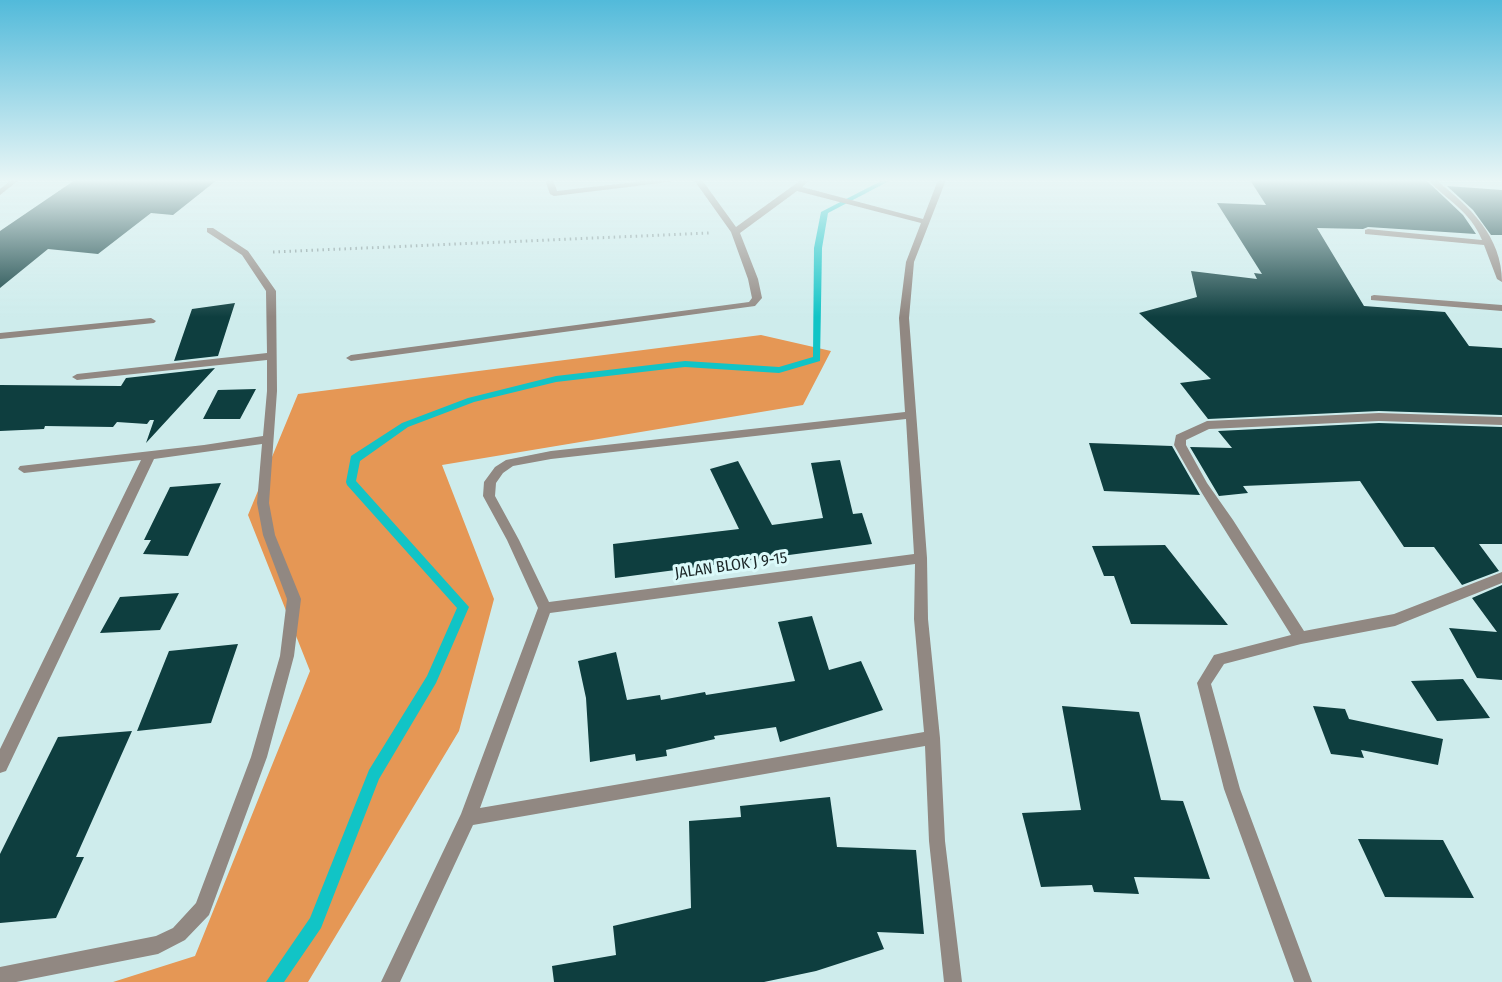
<!DOCTYPE html>
<style>
body{margin:0}
canvas{display:block;background:#ceecec}
</style>
<canvas width="1502" height="982"></canvas>
<script>
const c = document.querySelector('canvas').getContext('2d');
c.lineJoin = 'round';
function paint(path, color) { c.fillStyle = color; c.fill(path, 'evenodd'); }
function stroke(path, color, width, dash) { c.strokeStyle = color; c.lineWidth = width; c.lineCap = dash ? 'butt' : 'round'; c.setLineDash(dash || []); c.stroke(path); }
function label(font, color, halo, rows, align = 'center') {
  c.font = font + ' "Fira Sans Condensed",sans-serif'; c.lineWidth = 6; c.setLineDash([]); c.textBaseline = 'middle'; c.strokeStyle = halo; c.fillStyle = color; for (const [text, x, y, turn = 0] of rows) {
    c.save(); c.translate(x, y); c.rotate((+turn || 0) * Math.PI / 180); c.textAlign = isNaN(turn) ? turn : align; if (halo) c.strokeText(text, 0, 0); c.fillText(text, 0, 0); c.restore();
  }
}
paint(new Path2D(`
 M 761,335 L 831,351 L 803,405 L 442,465 L 494,599 L 459,731 L 308,982 L 113,982 L 195,956 L 310,671 L 248,515 L 298,394 Z`), '#e59755');
paint(new Path2D(`
 M 883,180 L 891,180 L 828,213 L 822,248 L 820,361 L 779,373 L 685,367 L 556,382 L 474,402 L 408,427 L 360,461 L 356,481 L 469,607 L 436,683 L 379,779 L 321,928 L 284,982 L 266,982 L 310,918 L 369,770 L 427,676 L 457,608 L 347,485 L 346,482 L 351,456 L 402,423 L 468,398 L 556,376 L 685,361 L 779,367 L 813,357 L 814,248 L 821,212 Z`), '#11c4c6');
paint(new Path2D(`
 M 75,180 L 217,180 L 173,215 L 151,213 L 98,254 L 48,249 L 0,288 L 0,231 Z
 M 1250,180 L 1426,180 L 1463,215 L 1476,234 L 1368,227 L 1363,229 L 1317,228 L 1364,306 L 1445,312 L 1469,346 L 1502,348 L 1502,415 L 1379,411 L 1208,419 L 1180,383 L 1211,379 L 1139,313 L 1197,297 L 1191,271 L 1257,279 L 1254,273 L 1262,274 L 1217,203 L 1266,205 Z
 M 1447,186 L 1502,190 L 1502,235 L 1491,235 L 1473,210 Z
 M 235,303 L 218,356 L 174,361 L 192,309 Z
 M 215,368 L 146,443 L 154,420 L 150,420 L 147,424 L 117,422 L 113,427 L 45,426 L 44,429 L 0,431 L 0,385 L 121,386 L 126,378 Z
 M 256,389 L 240,419 L 203,419 L 218,390 Z
 M 1379,423 L 1502,427 L 1502,544 L 1479,544 L 1499,571 L 1462,585 L 1434,547 L 1404,547 L 1360,481 L 1243,486 L 1248,493 L 1219,496 L 1190,447 L 1232,448 L 1218,431 Z
 M 1089,443 L 1172,446 L 1200,495 L 1104,491 Z
 M 840,460 L 853,514 L 862,513 L 872,544 L 615,578 L 613,544 L 739,529 L 710,469 L 738,461 L 772,525 L 823,518 L 811,463 Z
 M 221,483 L 188,556 L 143,554 L 151,540 L 144,540 L 170,487 Z
 M 1165,545 L 1228,625 L 1131,624 L 1114,576 L 1104,576 L 1092,546 Z
 M 1502,585 L 1502,680 L 1477,678 L 1449,628 L 1497,632 L 1472,598 Z
 M 179,593 L 160,630 L 100,633 L 120,597 Z
 M 812,616 L 829,670 L 861,661 L 883,710 L 780,742 L 776,727 L 714,736 L 715,739 L 666,750 L 667,756 L 636,761 L 635,754 L 590,762 L 586,698 L 578,661 L 616,652 L 627,700 L 660,695 L 661,700 L 705,692 L 706,695 L 795,681 L 778,622 Z
 M 238,644 L 211,723 L 137,731 L 169,651 Z
 M 1463,679 L 1490,718 L 1437,721 L 1411,681 Z
 M 1062,706 L 1139,712 L 1161,800 L 1183,801 L 1210,879 L 1134,877 L 1139,894 L 1094,892 L 1092,885 L 1041,887 L 1022,813 L 1081,810 Z
 M 1313,706 L 1345,709 L 1349,719 L 1443,739 L 1438,765 L 1361,750 L 1364,758 L 1331,754 Z
 M 132,731 L 76,857 L 84,857 L 56,918 L 0,923 L 0,854 L 58,737 Z
 M 830,797 L 837,847 L 916,850 L 924,934 L 877,932 L 884,949 L 816,971 L 764,982 L 554,982 L 552,966 L 616,955 L 613,926 L 691,908 L 689,821 L 741,817 L 740,806 Z
 M 1358,839 L 1443,840 L 1474,898 L 1385,897 Z`), '#0e3e3f');
stroke(new Path2D(`
 M 273,252 L 709,233`), '#7e9394', 3, [1.5, 4]);
paint(new Path2D(`
 M 11,180 L 19,180 L 0,195 L 0,189 Z
 M 545,180 L 553,180 L 557,191 L 652,180 L 673,180 L 669,182 L 554,196 L 550,194 Z
 M 694,180 L 702,180 L 736,227 L 801,180 L 810,180 L 802,187 L 923,219 L 938,180 L 946,180 L 914,262 L 909,318 L 927,558 L 928,619 L 940,738 L 945,841 L 962,982 L 944,982 L 929,841 L 925,746 L 473,825 L 400,982 L 381,982 L 461,814 L 538,608 L 507,540 L 483,496 L 484,482 L 495,467 L 506,460 L 551,451 L 905,412 L 899,318 L 906,262 L 921,223 L 797,191 L 740,233 L 758,279 L 762,298 L 755,306 L 351,361 L 346,358 L 351,355 L 749,302 L 752,298 L 748,279 L 731,232 ZM 906,419 L 914,554 L 549,602 L 519,540 L 495,496 L 496,483 L 503,473 L 513,466 L 551,459 ZM 915,564 L 914,619 L 924,732 L 480,808 L 550,613 Z
 M 1428,180 L 1436,180 C 1469,206 1502,236 1502,282 L 1497,279 L 1484,245 L 1365,234 L 1365,230 L 1368,229 L 1482,240 C 1470,211 1448,201 1428,180 Z
 M 207,228 L 213,228 L 248,251 L 276,291 L 277,391 L 269,503 L 275,535 L 301,599 L 294,656 L 267,757 L 209,915 L 185,940 L 158,954 L 16,982 L 0,982 L 0,967 L 156,936 L 173,928 L 196,903 L 251,757 L 280,656 L 287,599 L 263,535 L 257,503 L 262,444 L 154,459 L 6,771 L 0,773 L 0,749 L 141,460 L 24,473 L 18,469 L 20,466 L 204,445 L 263,436 L 267,391 L 267,360 L 77,380 L 72,377 L 77,374 L 267,353 L 266,291 L 242,255 L 207,232 Z
 M 1374,295 L 1502,305 L 1502,311 L 1371,300 L 1371,296 Z
 M 151,318 L 156,321 L 154,323 L 0,339 L 0,333 Z
 M 1379,413 L 1502,417 L 1502,425 L 1379,421 L 1209,429 L 1186,440 L 1186,445 L 1207,483 L 1233,520 L 1304,631 L 1394,614 L 1502,572 L 1502,583 L 1395,626 L 1301,644 L 1224,664 L 1211,684 L 1240,789 L 1312,982 L 1294,982 L 1224,789 L 1197,683 L 1214,655 L 1291,635 C 1252,571 1210,510 1174,445 L 1176,435 L 1207,421 Z`), '#918882');
const sky = c.createLinearGradient(0, 0, 0, 317);
sky.addColorStop(0, '#52bada');
sky.addColorStop(0.57, '#e9f6f6');
sky.addColorStop(1, '#e9f6f600');
c.fillStyle = sky;
c.fillRect(0, 0, 1502, 317);
label('16px', '#1c2728', '#dbfafa', [
 ["JALAN BLOK J 9-15",731,566,-8]
]);
</script>
